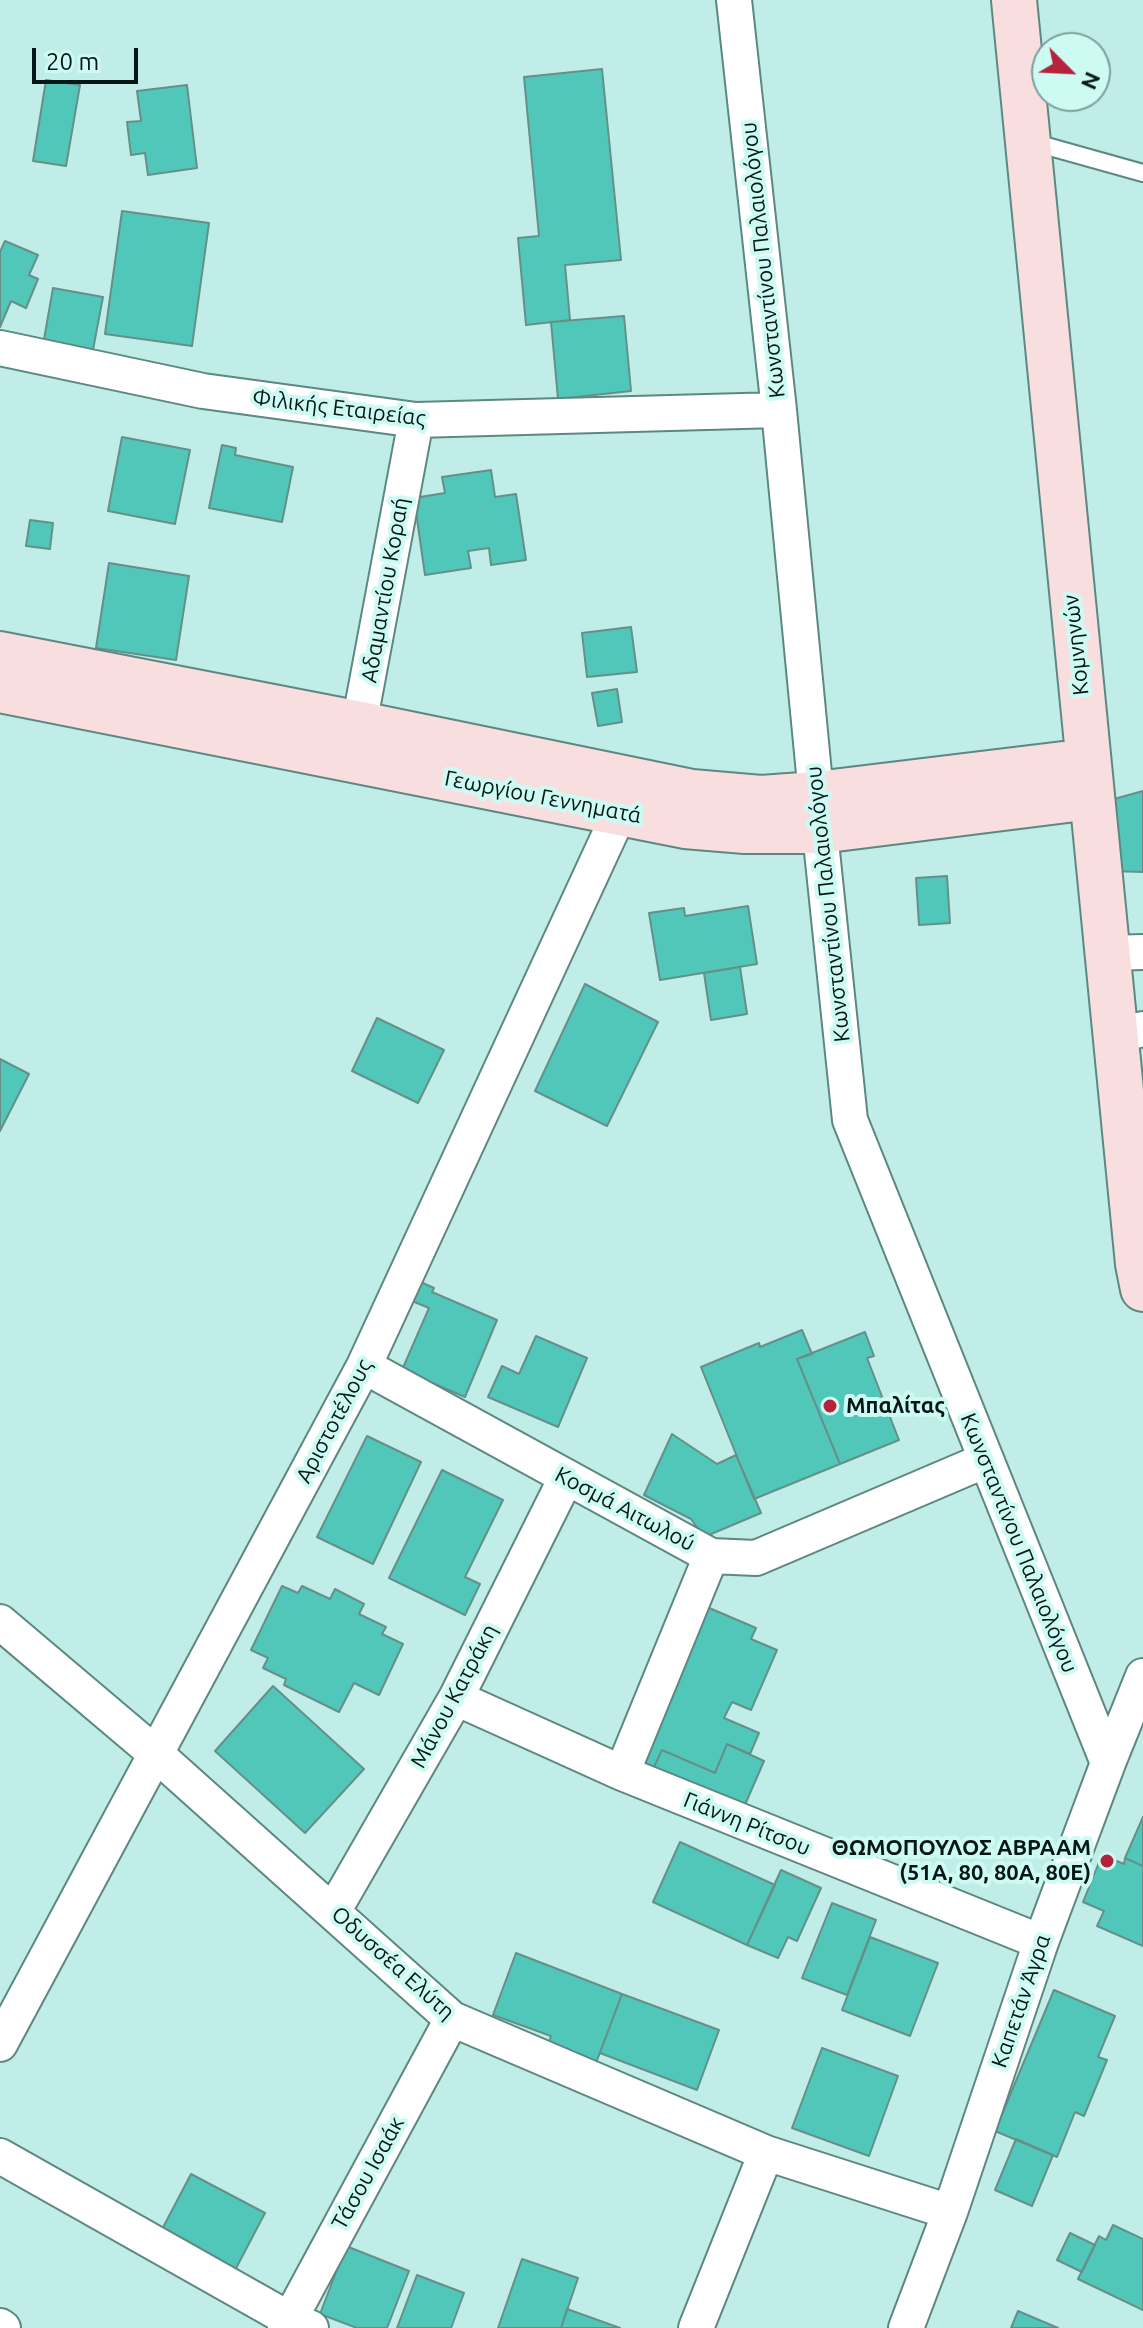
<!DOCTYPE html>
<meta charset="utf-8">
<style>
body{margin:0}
#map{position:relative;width:1143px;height:2328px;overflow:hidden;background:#c0ede7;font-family:Ubuntu,sans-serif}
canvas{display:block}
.north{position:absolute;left:1031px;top:32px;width:80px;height:80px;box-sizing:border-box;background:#cdfbf4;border:2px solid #7da09b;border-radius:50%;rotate:114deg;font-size:22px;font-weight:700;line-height:32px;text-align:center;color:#061715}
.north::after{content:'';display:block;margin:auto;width:28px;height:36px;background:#b5223b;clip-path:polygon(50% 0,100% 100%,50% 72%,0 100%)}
.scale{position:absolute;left:32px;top:48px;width:106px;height:36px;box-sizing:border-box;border:4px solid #061715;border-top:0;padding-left:10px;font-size:24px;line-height:28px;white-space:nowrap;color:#061715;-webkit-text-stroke:6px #cdfbf4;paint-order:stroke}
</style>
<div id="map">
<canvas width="1143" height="2328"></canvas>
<div class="north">N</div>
<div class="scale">20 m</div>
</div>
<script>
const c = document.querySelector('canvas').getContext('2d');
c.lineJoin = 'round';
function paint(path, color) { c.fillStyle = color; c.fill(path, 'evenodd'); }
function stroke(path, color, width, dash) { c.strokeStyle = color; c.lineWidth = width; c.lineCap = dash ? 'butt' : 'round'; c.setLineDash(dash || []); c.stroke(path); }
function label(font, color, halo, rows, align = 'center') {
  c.font = font + ' Ubuntu,sans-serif'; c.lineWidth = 8; c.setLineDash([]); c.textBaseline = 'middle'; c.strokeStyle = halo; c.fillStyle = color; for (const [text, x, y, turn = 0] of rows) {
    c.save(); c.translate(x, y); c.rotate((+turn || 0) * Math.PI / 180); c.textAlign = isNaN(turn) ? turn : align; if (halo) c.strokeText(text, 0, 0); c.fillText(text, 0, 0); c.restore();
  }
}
const building = new Path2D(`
 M 602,69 L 621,260 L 565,265 L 570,320 L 526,325 L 518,238 L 539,236 L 524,77 Z
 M 46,80 L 80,85 L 66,166 L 33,161 Z
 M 187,85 L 197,168 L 148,175 L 145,153 L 131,155 L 127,122 L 141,121 L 137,91 Z
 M 122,211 L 209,223 L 192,346 L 105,334 Z
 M 5,241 L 38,255 L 29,275 L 38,279 L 26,308 L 11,301 L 0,327 L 0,252 Z
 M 53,288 L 103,297 L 92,355 L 43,345 Z
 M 624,316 L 631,391 L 558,399 L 551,322 Z
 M 122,437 L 190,450 L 175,524 L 108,511 Z
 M 222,445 L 236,448 L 235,455 L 293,467 L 282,522 L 209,508 Z
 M 491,470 L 495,497 L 516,494 L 526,560 L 491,565 L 489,548 L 468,551 L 471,568 L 425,575 L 414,498 L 445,493 L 442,477 Z
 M 30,520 L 53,523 L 50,549 L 26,546 Z
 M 109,563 L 189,576 L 176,660 L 96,648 Z
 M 631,627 L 637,672 L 587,677 L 582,633 Z
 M 617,689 L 622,722 L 598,726 L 592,693 Z
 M 1143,791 L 1143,872 L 1111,871 L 1114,799 Z
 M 947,876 L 950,923 L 919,925 L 916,878 Z
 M 748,906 L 757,964 L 660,980 L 649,913 L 684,908 L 685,916 Z
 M 740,967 L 747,1014 L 711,1020 L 704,973 Z
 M 585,984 L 658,1022 L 607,1126 L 535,1091 Z
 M 377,1018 L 444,1050 L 418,1103 L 352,1071 Z
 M 0,1059 L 29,1074 L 0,1131 Z
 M 416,1280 L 434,1288 L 432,1292 L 497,1320 L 465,1397 L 402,1370 L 429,1308 L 407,1299 Z
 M 802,1330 L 812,1354 L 797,1359 L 840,1464 L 754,1499 L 701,1367 L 759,1343 L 760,1347 Z
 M 865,1332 L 874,1356 L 867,1358 L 899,1440 L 840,1464 L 797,1359 Z
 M 536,1336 L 587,1358 L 558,1427 L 488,1397 L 502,1366 L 519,1374 Z
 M 672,1434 L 717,1464 L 736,1455 L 761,1513 L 704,1537 L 691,1519 L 644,1495 Z
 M 367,1436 L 421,1462 L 373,1564 L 317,1537 Z
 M 442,1470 L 503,1500 L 465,1577 L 480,1584 L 465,1615 L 389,1578 Z
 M 282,1586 L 298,1593 L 302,1586 L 330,1599 L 335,1589 L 364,1604 L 359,1614 L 386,1627 L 382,1634 L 403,1644 L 379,1695 L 354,1683 L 339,1712 L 284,1685 L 286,1679 L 263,1668 L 268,1658 L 251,1650 Z
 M 707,1607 L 756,1628 L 751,1639 L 777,1650 L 751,1710 L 732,1702 L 724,1718 L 759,1733 L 750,1754 L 727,1744 L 715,1773 L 662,1750 L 654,1767 L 640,1762 Z
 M 273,1686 L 364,1769 L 305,1833 L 215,1751 Z
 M 727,1744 L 764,1761 L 744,1807 L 654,1767 L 662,1750 L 715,1773 Z
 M 1143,1817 L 1143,1866 L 1125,1858 Z
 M 680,1842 L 775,1885 L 747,1945 L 653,1902 Z
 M 1102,1855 L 1124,1864 L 1125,1858 L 1143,1866 L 1143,1946 L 1097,1926 L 1104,1911 L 1083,1902 Z
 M 781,1870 L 821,1888 L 797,1941 L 788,1937 L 778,1958 L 747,1945 Z
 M 832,1903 L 876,1920 L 847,1995 L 802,1978 Z
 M 870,1937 L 938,1963 L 910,2036 L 842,2010 Z
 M 516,1953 L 622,1994 L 596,2063 L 548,2045 L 551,2036 L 493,2015 Z
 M 1054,1990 L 1115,2016 L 1098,2057 L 1107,2060 L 1084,2116 L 1075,2112 L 1057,2157 L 995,2131 Z
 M 622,1994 L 719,2030 L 697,2090 L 600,2053 Z
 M 822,2048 L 898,2076 L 869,2156 L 792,2128 Z
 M 1016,2139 L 1053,2155 L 1032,2206 L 995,2190 Z
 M 191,2174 L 265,2213 L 232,2276 L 158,2237 Z
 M 1113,2225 L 1143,2239 L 1143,2310 L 1078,2279 L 1099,2236 L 1106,2240 Z
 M 1070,2233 L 1095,2245 L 1082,2272 L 1057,2260 Z
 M 346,2246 L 409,2271 L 387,2328 L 357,2328 L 320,2314 Z
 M 522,2259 L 578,2278 L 561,2328 L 498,2328 Z
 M 417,2275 L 464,2293 L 451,2328 L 397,2328 Z
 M 567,2309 L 620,2328 L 561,2328 Z
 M 1018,2311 L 1058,2328 L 1011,2328 Z`);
paint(building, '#51c7ba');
stroke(building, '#65908a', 2);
const lane = new Path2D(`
 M 1032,142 L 1143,173`);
const street = new Path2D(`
 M 734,0 L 779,410 L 816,794 L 850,1120 L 1108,1763
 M 0,348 L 203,391 L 416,420 L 779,410
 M 355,746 L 416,420
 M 1106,953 L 1143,952
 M 1115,1036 L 1143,1029
 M 364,1366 L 711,1556 L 756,1558 L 986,1460
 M 0,1622 L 157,1755 L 452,2019 L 766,2153 L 950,2212
 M 456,1698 L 622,1773 L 1041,1942
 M 622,1773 L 711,1556
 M 334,1910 L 456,1698 L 566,1478
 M 0,2044 L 364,1366 L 620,812 L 624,792
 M 0,2156 L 289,2319 L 311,2328
 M 0,2326 L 3,2328
 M 285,2328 L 452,2019
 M 696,2328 L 766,2153
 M 906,2328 L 950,2212 L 1041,1942 L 1108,1763 L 1143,1676`);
const secondary = new Path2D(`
 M 1014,0 L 1138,1264 L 1143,1289
 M 0,654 L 361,724 L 692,792 L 761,798 L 816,794 L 1088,761
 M 0,690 L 685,826 L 745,831 L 820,831 L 1091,797`);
stroke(lane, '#5d8882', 20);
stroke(street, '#5d8882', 38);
stroke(secondary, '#5d8882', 48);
stroke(lane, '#fff', 16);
stroke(street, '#fff', 34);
stroke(secondary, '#f8dedf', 44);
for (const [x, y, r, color] of [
 [830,1406,8,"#b5223b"],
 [1107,1861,8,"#b5223b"]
]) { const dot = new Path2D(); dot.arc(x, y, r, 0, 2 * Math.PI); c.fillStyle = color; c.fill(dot); stroke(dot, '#cdfbf4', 3); }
label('22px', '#061715', '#cdfbf4', [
 ["Κωνσταντίνου Παλαιολόγου",763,260,-96],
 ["Φιλικής Εταιρείας",339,408,7],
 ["Αδαμαντίου Κοραή",385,590,-80],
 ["Κομνηνών",1076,645,-96],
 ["Γεωργίου Γεννηματά",543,797,11],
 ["Κωνσταντίνου Παλαιολόγου",828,904,-96],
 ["Αριστοτέλους",334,1421,-62],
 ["Κοσμά Αιτωλού",625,1509,28],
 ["Κωνσταντίνου Παλαιολόγου",1019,1543,68],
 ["Μάνου Κατράκη",454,1696,-62],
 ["Γιάννη Ρίτσου",747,1824,22],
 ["Οδυσσέα Ελύτη",393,1963,42],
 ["Καπετάν Άγρα",1021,2001,-71],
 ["Τάσου Ισαάκ",368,2173,-61]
]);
label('bold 22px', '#061715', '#cdfbf4', [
 ["Μπαλίτας",846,1406],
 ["ΘΩΜΟΠΟΥΛΟΣ ΑΒΡΑΑΜ",1091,1848,"right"],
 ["(51Α, 80, 80Α, 80Ε)",1091,1873,"right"]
], 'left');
</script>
